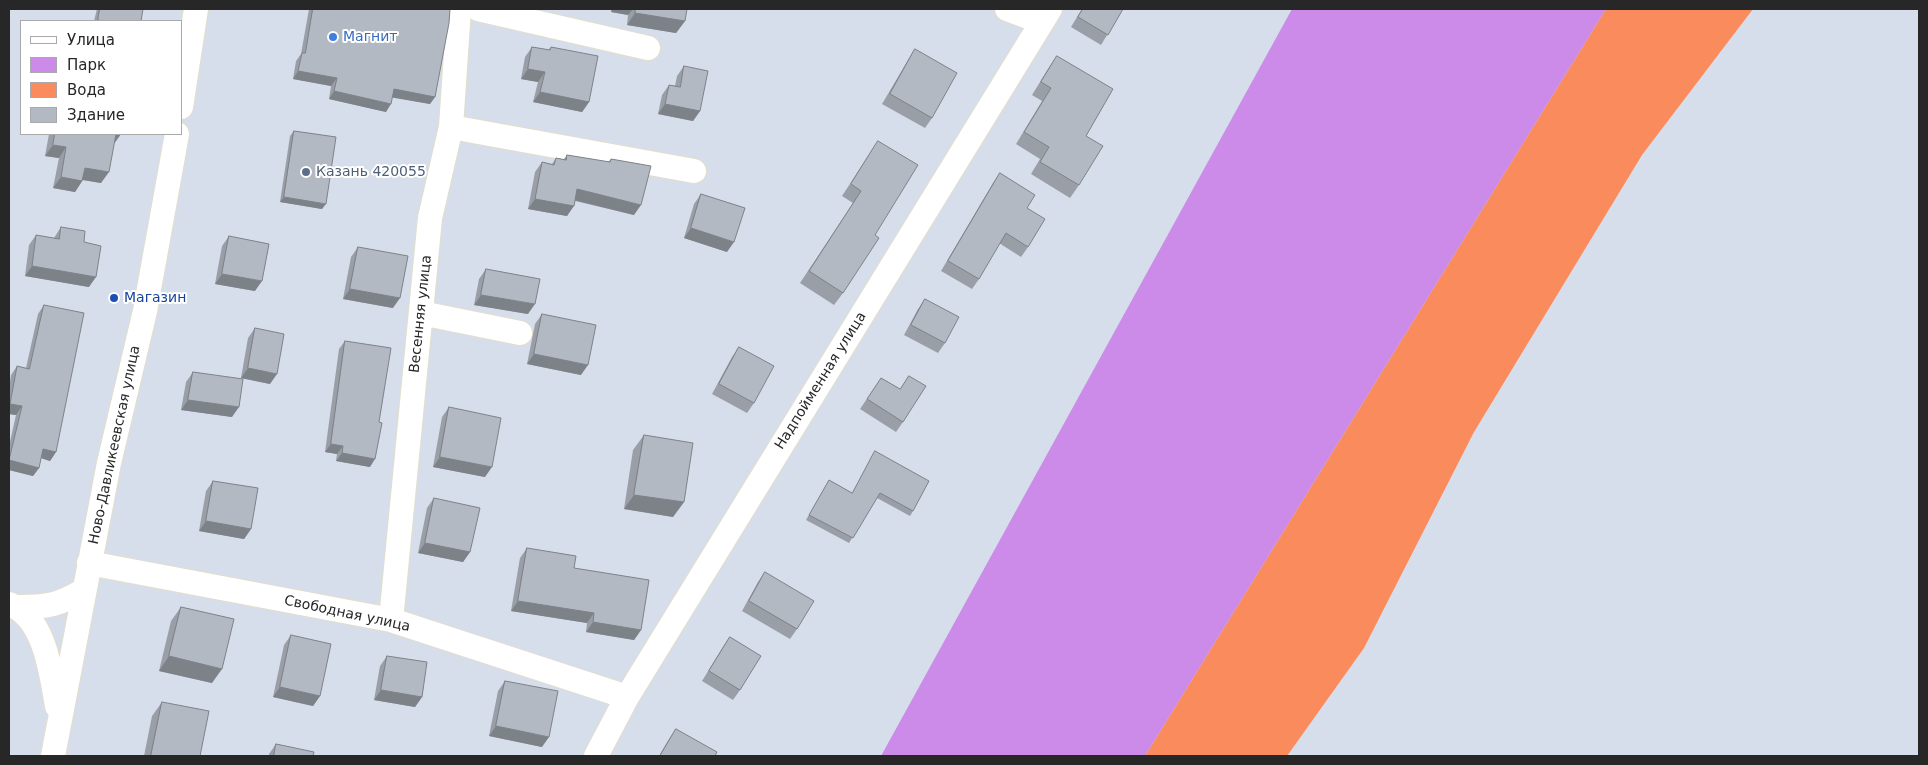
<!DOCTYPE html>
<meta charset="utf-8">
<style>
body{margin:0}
#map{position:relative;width:1928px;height:765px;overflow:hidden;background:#d6deeb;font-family:"DejaVu Sans",sans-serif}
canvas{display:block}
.frame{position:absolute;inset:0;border:10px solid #272727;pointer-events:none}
.legend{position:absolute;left:20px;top:20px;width:162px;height:115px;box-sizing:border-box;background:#fff;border:1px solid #a9a9a9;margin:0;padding:6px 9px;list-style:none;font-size:15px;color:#272727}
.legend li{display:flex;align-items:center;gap:10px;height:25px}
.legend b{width:25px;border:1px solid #a9a9a9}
</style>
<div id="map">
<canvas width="1928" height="765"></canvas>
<div class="frame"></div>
<ul class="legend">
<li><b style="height:6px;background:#fff"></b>Улица</li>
<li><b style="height:14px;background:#cc8be9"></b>Парк</li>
<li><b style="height:14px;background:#fa8b5c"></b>Вода</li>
<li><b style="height:14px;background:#b3b9c2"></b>Здание</li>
</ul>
</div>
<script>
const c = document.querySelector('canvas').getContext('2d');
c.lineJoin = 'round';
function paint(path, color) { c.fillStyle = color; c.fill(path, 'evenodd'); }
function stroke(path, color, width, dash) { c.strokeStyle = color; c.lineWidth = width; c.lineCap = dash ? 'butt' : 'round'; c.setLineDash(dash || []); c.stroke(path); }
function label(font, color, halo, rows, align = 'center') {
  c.font = font + ' "DejaVu Sans",sans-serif'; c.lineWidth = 4; c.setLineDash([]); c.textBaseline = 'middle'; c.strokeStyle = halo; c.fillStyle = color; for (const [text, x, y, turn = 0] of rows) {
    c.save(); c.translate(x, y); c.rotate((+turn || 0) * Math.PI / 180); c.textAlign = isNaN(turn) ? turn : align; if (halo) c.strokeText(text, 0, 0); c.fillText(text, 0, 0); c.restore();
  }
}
paint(new Path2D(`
 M 1292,9 L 1606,9 L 1145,756 L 881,756 Z`), '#cc8be9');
paint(new Path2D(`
 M 1606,9 L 1753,9 L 1642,155 L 1474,432 L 1364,648 L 1287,756 L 1145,756 Z`), '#fa8b5c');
const minor = new Path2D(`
 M 478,9 L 648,48
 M 1007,9 L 1042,22
 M 181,107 L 196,9
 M 451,127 L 694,171
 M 421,313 L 520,333
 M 89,563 L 391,620 L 627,697
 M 9,604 C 45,617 51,673 57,706
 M 19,607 C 48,607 59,605 84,590
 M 391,620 L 430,218 L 451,127 L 459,9
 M 53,756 L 109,463 L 145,311 L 177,134
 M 596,756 L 627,697 L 1050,9`);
stroke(minor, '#e2decb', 26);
stroke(minor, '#fff', 24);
paint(new Path2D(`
 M 97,9 L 143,9 L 141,21 L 94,21 Z
 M 309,9 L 450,9 L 435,97 L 430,104 L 392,97 L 386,112 L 329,99 L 331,86 L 293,79 L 296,61 L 301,54 Z
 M 611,9 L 687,9 L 685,21 L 676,33 L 627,25 L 628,15 L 611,12 Z
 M 1082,9 L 1123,9 L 1101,45 L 1071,27 Z
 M 532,47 L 548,50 L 551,47 L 589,102 L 582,112 L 533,102 L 538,82 L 521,79 L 525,57 Z
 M 915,49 L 932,118 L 925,128 L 882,104 L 908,60 Z
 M 1057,56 L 1086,136 L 1079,185 L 1070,198 L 1031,174 L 1040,159 L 1016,144 L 1042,101 L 1032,95 L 1048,69 Z
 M 684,66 L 700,111 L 693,121 L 658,114 L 662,95 L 669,85 L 675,86 L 677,76 Z
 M 294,131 L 322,209 L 280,202 L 290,136 Z
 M 49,134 L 121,134 L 114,144 L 101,183 L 83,180 L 75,192 L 53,188 L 59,158 L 45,156 Z
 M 878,141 L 843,293 L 834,305 L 800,283 L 853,203 L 842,196 Z
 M 567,155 L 608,162 L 611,159 L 634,215 L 575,201 L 567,216 L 528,209 L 535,172 L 542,162 L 552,164 L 556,158 L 563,160 Z
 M 1000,173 L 1027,208 L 1028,247 L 1021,257 L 999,243 L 979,279 L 972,289 L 941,271 L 993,183 Z
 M 701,194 L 727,252 L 684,238 L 694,204 Z
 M 61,227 L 84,242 L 89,287 L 25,276 L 29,245 L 36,235 L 54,238 Z
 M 229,236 L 255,291 L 215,284 L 222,246 Z
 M 358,247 L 393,308 L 343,299 L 351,257 Z
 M 486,269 L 528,314 L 474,305 L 479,279 Z
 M 925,299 L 945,343 L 938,353 L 904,335 L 918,309 Z
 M 44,305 L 56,452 L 50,461 L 41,458 L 39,468 L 33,476 L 9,470 L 9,446 L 16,415 L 9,414 L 9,389 L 11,375 L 17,366 L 26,368 L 38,314 Z
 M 542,314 L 581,375 L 527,364 L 535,324 Z
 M 255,328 L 270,384 L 241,378 L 248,338 Z
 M 345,341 L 370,467 L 336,461 L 337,454 L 325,452 L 339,349 Z
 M 739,347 L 754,403 L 747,413 L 712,394 L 732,357 Z
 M 193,372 L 232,417 L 181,410 L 186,382 Z
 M 909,376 L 903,422 L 896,432 L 860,409 L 881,378 L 900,389 Z
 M 449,407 L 485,477 L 433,467 L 442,417 Z
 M 644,435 L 684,502 L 673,517 L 624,509 L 633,450 Z
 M 875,451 L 913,511 L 910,516 L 877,498 L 849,543 L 806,520 L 829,480 L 852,493 Z
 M 213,481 L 251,529 L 244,539 L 199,531 L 206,491 Z
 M 434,498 L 470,552 L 463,562 L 418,553 L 427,508 Z
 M 527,548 L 574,568 L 641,630 L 634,640 L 586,632 L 587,623 L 511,611 L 520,558 Z
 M 765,572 L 797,629 L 790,639 L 742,611 L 758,582 Z
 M 181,607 L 212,683 L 159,671 L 171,621 Z
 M 291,635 L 320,696 L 313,706 L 273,697 L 284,645 Z
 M 730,637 L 740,690 L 733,700 L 702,681 L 723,647 Z
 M 387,656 L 422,697 L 415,707 L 374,700 L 380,666 Z
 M 505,681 L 542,747 L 489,736 L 498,691 Z
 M 162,702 L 200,756 L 144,756 L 152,716 Z
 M 676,729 L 715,756 L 659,756 L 669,739 Z
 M 276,744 L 313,756 L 269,756 L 269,754 Z`), '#9a9fa7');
paint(new Path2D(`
 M 613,9 L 633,9 L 628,15 L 611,12 Z
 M 635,13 L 685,21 L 676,33 L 627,25 Z
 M 528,69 L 545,72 L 538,82 L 521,79 Z
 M 298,71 L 337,78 L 331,86 L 293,79 Z
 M 394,89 L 435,97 L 430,104 L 389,97 Z
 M 334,91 L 391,104 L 386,112 L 329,99 Z
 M 540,92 L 589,102 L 582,112 L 533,102 Z
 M 665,104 L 700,111 L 693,121 L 658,114 Z
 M 116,134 L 121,134 L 113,145 Z
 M 53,145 L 66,147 L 59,158 L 45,156 Z
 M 85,168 L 109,172 L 101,183 L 77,179 Z
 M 61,177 L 82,181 L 75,192 L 53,188 Z
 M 577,189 L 641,205 L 634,215 L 570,199 Z
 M 284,197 L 326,204 L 322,209 L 280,202 Z
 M 535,199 L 574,206 L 567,216 L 528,209 Z
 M 691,228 L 734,242 L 727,252 L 684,238 Z
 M 32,266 L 96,277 L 89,287 L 25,276 Z
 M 222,274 L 262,281 L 255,291 L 215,284 Z
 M 350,289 L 400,298 L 393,308 L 343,299 Z
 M 481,295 L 535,304 L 528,314 L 474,305 Z
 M 534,354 L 588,365 L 581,375 L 527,364 Z
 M 248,368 L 277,374 L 270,384 L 241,378 Z
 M 188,400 L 239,407 L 232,417 L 181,410 Z
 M 10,404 L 22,406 L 16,415 L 9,414 L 9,406 Z
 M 331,444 L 343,446 L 337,454 L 325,452 Z
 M 43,449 L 56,452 L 50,461 L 38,457 Z
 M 342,453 L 375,459 L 370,467 L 336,461 Z
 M 440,457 L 492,467 L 485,477 L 433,467 Z
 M 9,460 L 39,468 L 33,476 L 9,470 Z
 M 634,495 L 684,502 L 673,517 L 624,509 Z
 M 206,521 L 251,529 L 244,539 L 199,531 Z
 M 425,543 L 470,552 L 463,562 L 418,553 Z
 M 518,601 L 594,613 L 587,623 L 511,611 Z
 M 593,622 L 641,630 L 634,640 L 586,632 Z
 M 169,656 L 222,669 L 212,683 L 159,671 Z
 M 280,687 L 320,696 L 313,706 L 273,697 Z
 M 381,690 L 422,697 L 415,707 L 374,700 Z
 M 496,726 L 549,737 L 542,747 L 489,736 Z`), '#7d8288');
const building = new Path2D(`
 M 100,9 L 143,9 L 141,21 L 103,21 L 98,20 Z
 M 313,9 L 450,9 L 449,23 L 435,97 L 394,89 L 391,104 L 334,91 L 337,78 L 298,71 L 302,53 L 305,53 Z
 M 636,9 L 687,9 L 685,21 L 635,13 Z
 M 1083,9 L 1123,9 L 1108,35 L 1078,17 Z
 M 532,47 L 550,50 L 551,47 L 598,56 L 589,102 L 540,92 L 545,72 L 528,69 Z
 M 915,49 L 957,73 L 932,118 L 890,94 Z
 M 1057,56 L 1113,89 L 1086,136 L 1103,146 L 1079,185 L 1040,162 L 1049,147 L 1024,132 L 1051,88 L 1041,82 Z
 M 684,66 L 708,71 L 700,111 L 665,104 L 669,85 L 680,87 Z
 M 294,131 L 336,137 L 326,204 L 284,197 Z
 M 55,134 L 116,134 L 109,172 L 85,168 L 82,181 L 61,177 L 66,147 L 53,145 Z
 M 878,141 L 918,165 L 875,235 L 879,238 L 843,293 L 809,271 L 861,191 L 851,184 Z
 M 567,155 L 610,162 L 611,159 L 651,166 L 641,205 L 577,189 L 574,206 L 535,199 L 542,162 L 554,165 L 556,158 L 566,160 Z
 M 1000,173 L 1035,195 L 1027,208 L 1045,219 L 1028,247 L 1006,233 L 979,279 L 948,261 Z
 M 701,194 L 745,208 L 734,242 L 691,228 Z
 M 61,227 L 85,231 L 84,242 L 101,246 L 96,277 L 32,266 L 36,235 L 59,239 Z
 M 229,236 L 269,244 L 262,281 L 222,274 Z
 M 358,247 L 408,256 L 400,298 L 350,289 Z
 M 486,269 L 540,279 L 535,304 L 481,295 Z
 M 925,299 L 959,317 L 945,343 L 911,325 Z
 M 44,305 L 84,313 L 56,452 L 43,449 L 39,468 L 9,460 L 22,406 L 10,404 L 17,366 L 29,369 Z
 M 542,314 L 596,325 L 588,365 L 534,354 Z
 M 255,328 L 284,334 L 277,374 L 248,368 Z
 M 345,341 L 391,348 L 379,422 L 382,423 L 375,459 L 342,453 L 343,446 L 331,444 Z
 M 739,347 L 774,366 L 754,403 L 719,384 Z
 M 193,372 L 243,379 L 239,407 L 188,400 Z
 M 909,376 L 926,386 L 903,422 L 867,399 L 881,378 L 900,389 Z
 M 449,407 L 501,418 L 492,467 L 440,457 Z
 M 644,435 L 693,443 L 684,502 L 634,495 Z
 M 875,451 L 929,481 L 913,511 L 880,493 L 853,538 L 809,515 L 829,480 L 852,493 Z
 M 213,481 L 258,488 L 251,529 L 206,521 Z
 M 434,498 L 480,508 L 470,552 L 425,543 Z
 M 527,548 L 576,556 L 574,568 L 649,580 L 641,630 L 593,622 L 594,613 L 518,601 Z
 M 765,572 L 814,601 L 797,629 L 749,601 Z
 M 181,607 L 234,619 L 222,669 L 169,656 Z
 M 291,635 L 331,644 L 320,696 L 280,687 Z
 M 730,637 L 761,656 L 740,690 L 709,671 Z
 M 387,656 L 427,662 L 422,697 L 381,690 Z
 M 505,681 L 558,691 L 549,737 L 496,726 Z
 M 162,702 L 209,711 L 200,756 L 151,756 Z
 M 676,729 L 717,752 L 715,756 L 660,756 Z
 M 276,744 L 314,752 L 313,756 L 274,756 Z`);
paint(building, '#b3b9c2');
stroke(building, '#7d8288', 1);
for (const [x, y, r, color] of [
 [333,37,5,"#3f7fe0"],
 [306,172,5,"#5c6f8a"],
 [114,298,5,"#1a4fb4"]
]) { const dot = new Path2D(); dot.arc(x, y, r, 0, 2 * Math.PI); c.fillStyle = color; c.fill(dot); stroke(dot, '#fff', 2); }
label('14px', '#366cbe', '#fff', [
 ["Магнит",343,37]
], 'left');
label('14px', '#4e5e75', '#fff', [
 ["Казань 420055",316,172]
], 'left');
label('14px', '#164399', '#fff', [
 ["Магазин",124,298]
], 'left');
label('14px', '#272727', '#fff', [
 ["Весенняя улица",421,314,-84],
 ["Надпойменная улица",821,381,-58],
 ["Ново-Давликеевская улица",115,445,-78],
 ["Свободная улица",347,614,12]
]);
</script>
